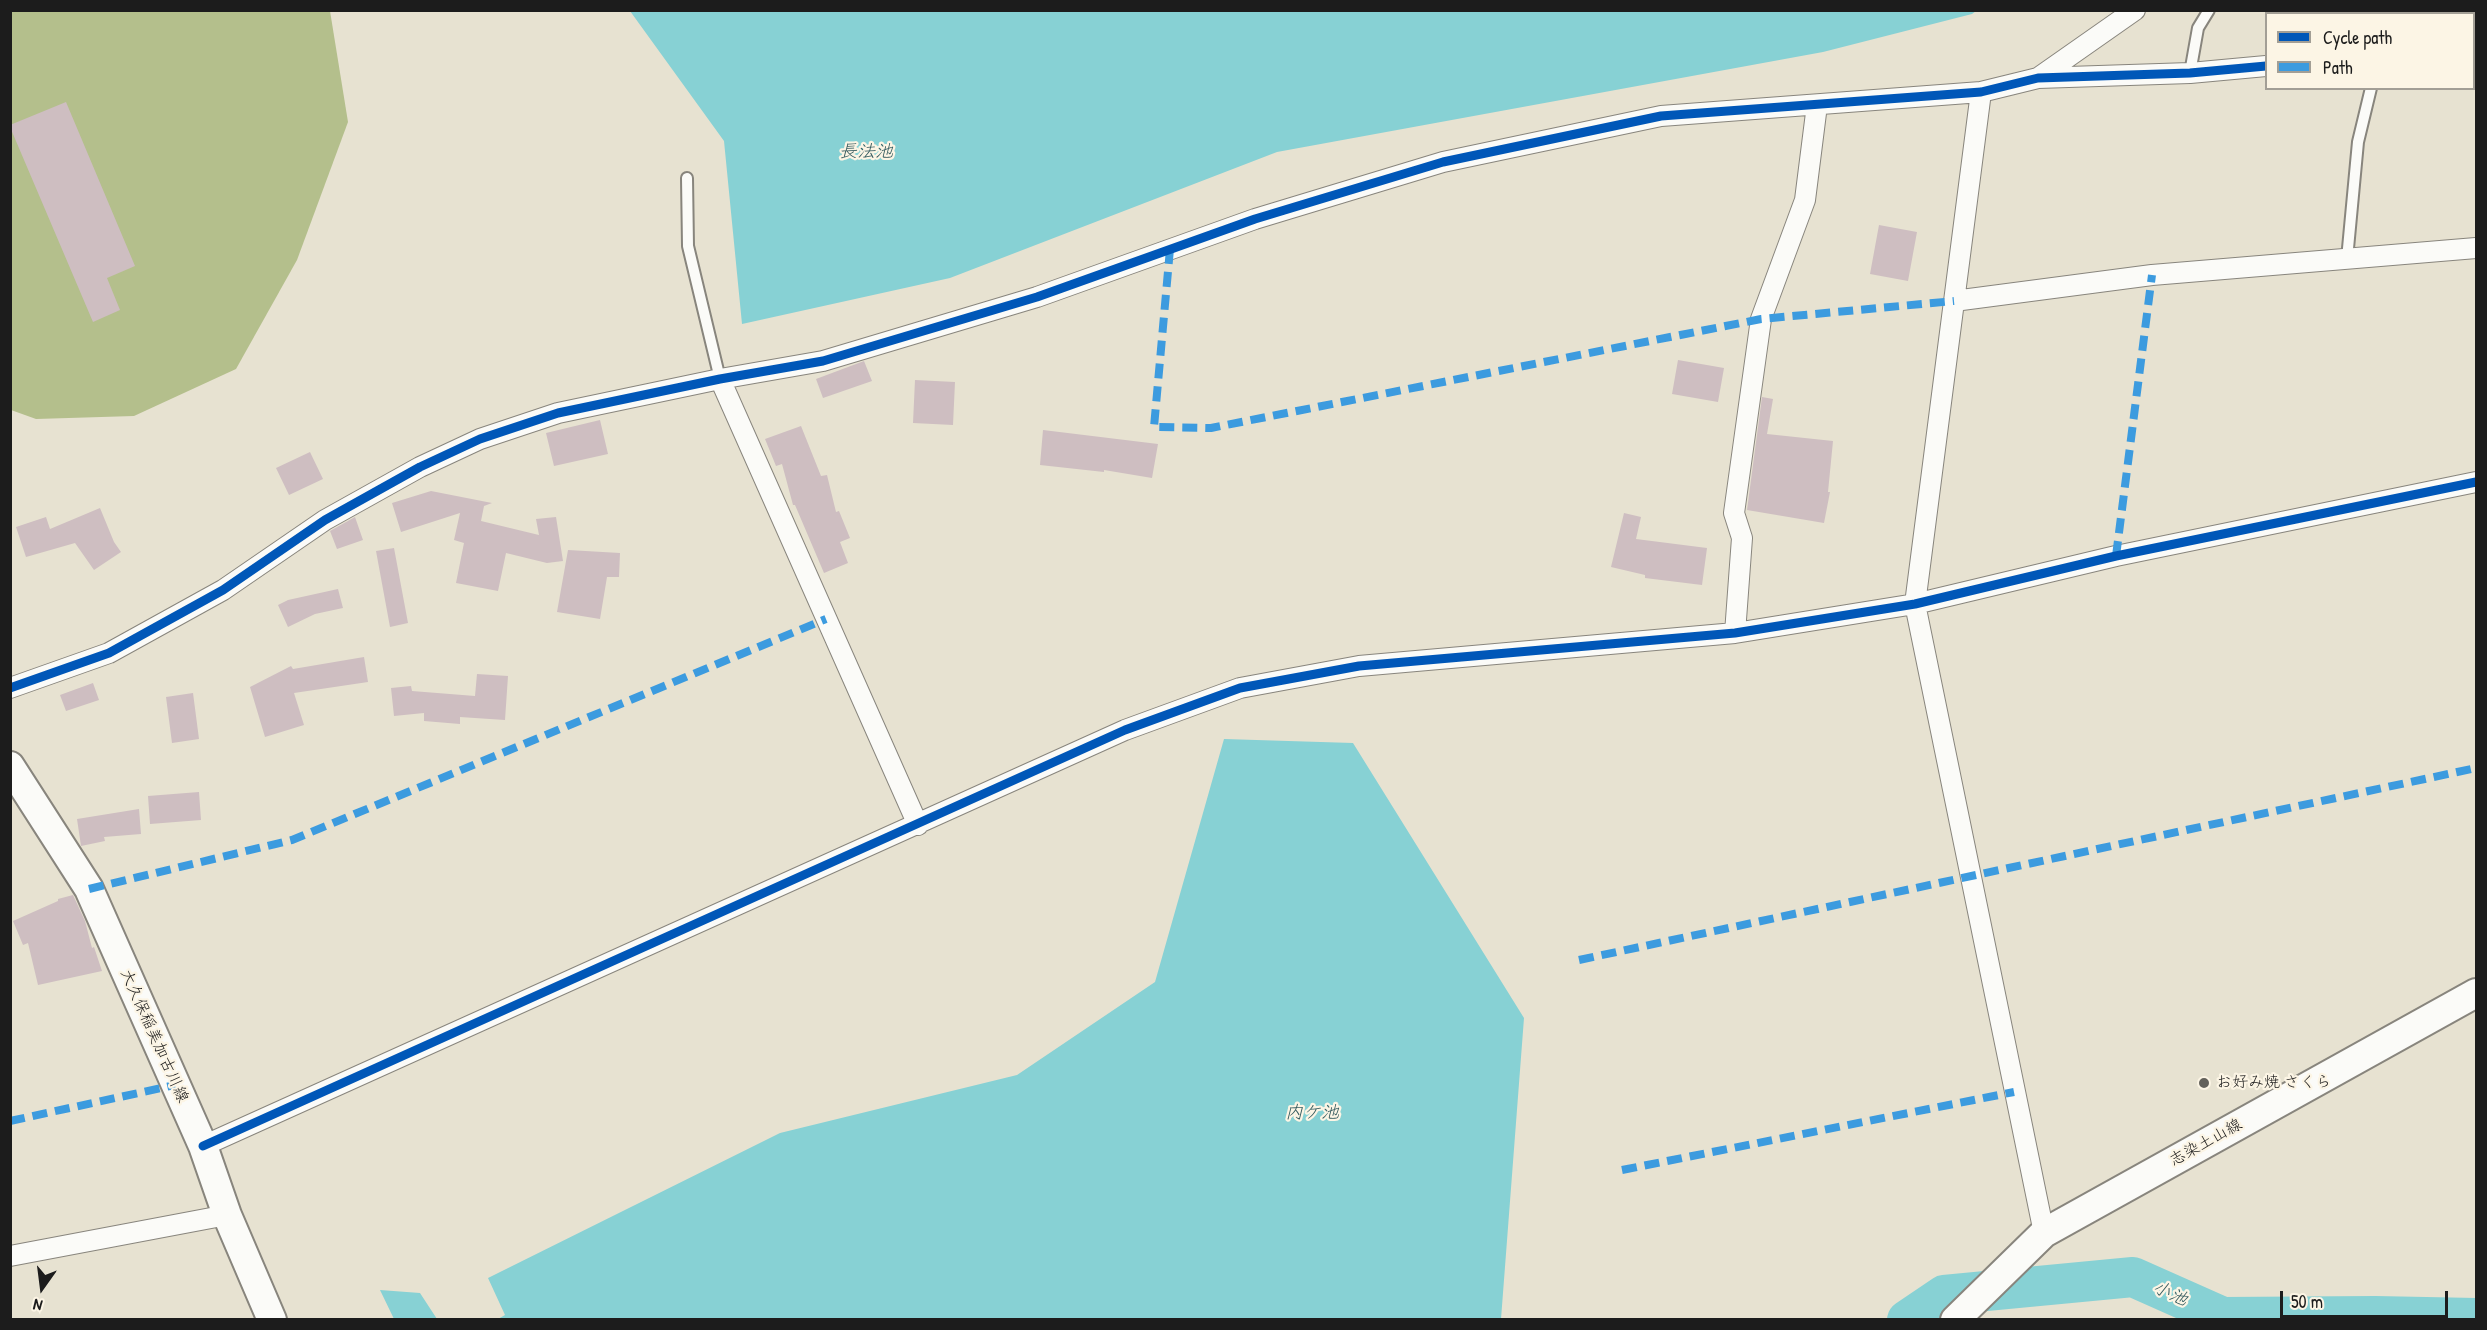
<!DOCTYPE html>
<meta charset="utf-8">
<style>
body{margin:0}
#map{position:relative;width:2487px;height:1330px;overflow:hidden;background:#e7e2d1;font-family:"Patrick Hand",sans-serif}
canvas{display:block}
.frame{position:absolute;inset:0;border:12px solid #1c1c1c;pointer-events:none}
.legend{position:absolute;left:2265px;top:12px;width:210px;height:78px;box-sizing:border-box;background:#fcf5e5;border:2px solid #a29e95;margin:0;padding:8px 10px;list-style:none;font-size:18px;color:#1c1c1c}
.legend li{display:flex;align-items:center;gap:12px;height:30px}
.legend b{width:30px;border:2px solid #a29e95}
.north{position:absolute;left:12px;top:1258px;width:60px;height:60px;-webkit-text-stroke:4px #fcf5e5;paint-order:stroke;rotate:194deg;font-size:16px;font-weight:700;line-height:24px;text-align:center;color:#1c1c1c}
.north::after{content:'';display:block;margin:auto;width:21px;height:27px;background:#1c1c1c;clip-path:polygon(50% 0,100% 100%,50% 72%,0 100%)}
.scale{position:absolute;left:2280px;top:1291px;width:168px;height:27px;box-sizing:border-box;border:3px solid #1c1c1c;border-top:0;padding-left:8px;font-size:18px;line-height:21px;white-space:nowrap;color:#1c1c1c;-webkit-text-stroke:4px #fcf5e5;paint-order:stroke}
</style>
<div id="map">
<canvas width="2487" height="1330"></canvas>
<div class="frame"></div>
<ul class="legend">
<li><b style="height:8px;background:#0057b8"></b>Cycle path</li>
<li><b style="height:8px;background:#3c9bdf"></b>Path</li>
</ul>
<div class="north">N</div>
<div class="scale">50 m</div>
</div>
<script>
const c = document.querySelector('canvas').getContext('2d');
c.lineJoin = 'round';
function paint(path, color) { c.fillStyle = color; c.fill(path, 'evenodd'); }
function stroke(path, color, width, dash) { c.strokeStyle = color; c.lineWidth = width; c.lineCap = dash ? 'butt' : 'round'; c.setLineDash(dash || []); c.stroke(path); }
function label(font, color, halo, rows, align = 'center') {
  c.font = font + ' "Patrick Hand","Klee One",sans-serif'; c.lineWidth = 4.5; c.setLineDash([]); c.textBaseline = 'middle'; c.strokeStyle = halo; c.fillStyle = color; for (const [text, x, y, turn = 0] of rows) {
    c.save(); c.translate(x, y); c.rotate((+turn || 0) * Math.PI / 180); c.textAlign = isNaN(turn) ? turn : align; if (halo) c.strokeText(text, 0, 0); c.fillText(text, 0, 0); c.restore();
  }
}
paint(new Path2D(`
 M 11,11 L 330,11 L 348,122 L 297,260 L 236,369 L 134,416 L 36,419 L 11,410 Z`), '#b4bf8c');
paint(new Path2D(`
 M 630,11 L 1976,11 L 1972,14 L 1823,52 L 1277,152 L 950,278 L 742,324 L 724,141 Z
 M 1224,739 L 1353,743 L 1524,1018 L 1501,1319 L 498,1319 L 505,1315 L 488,1278 L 780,1133 L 1017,1075 L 1155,982 Z
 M 380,1290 L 420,1293 L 437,1319 L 394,1319 Z`), '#87d1d4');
stroke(new Path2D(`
 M 1907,1320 L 1944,1295 L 2133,1277 L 2223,1317 L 2375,1316 L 2476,1318`), '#87d1d4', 40);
paint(new Path2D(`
 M 66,102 L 135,266 L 107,278 L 120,310 L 93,322 L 10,127 L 10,125 Z
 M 1879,225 L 1917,232 L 1908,281 L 1870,274 Z
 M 1678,360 L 1724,368 L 1718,402 L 1672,394 Z
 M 864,361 L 872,381 L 823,398 L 816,379 Z
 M 915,380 L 955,382 L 953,425 L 913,423 Z
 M 1762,397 L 1773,399 L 1767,434 L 1833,441 L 1828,492 L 1830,492 L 1824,523 L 1747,510 Z
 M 600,420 L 608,454 L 554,466 L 546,433 Z
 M 801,426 L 821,476 L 827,475 L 836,512 L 839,511 L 850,538 L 840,542 L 848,563 L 824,573 L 795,505 L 793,505 L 782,464 L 776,466 L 765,439 Z
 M 1043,430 L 1158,444 L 1152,478 L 1104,470 L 1104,472 L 1040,465 Z
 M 310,452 L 323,479 L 289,495 L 276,468 Z
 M 431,491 L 492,503 L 484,506 L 481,521 L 539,535 L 536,519 L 556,517 L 563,561 L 547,563 L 506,553 L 498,591 L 456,583 L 464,543 L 454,540 L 460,513 L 401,532 L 392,503 Z
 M 100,508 L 114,542 L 121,552 L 94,570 L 75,543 L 26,557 L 16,527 L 46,517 L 50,529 Z
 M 1624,513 L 1641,517 L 1636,539 L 1707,548 L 1702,585 L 1645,578 L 1645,575 L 1611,567 Z
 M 355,517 L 363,540 L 337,549 L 330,531 Z
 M 394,548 L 408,623 L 390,627 L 376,551 Z
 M 568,550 L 620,553 L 619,577 L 607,577 L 600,619 L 557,612 Z
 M 338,589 L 343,608 L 315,614 L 288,627 L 278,605 L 288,600 Z
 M 364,657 L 368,682 L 294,693 L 304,725 L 265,737 L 250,687 L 291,666 L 293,669 Z
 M 477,674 L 508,676 L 505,720 L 460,717 L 460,724 L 424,721 L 424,713 L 394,716 L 391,688 L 411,686 L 412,691 L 475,696 Z
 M 93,683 L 99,700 L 66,711 L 60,695 Z
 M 193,693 L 199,739 L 172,743 L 166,697 Z
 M 199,792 L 201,820 L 150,824 L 148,796 Z
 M 139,809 L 141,834 L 104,837 L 105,841 L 81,846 L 77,819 Z
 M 73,895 L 85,921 L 92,948 L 94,947 L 102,971 L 38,985 L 28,943 L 23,945 L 13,921 L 58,901 L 58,899 Z`), '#cebec1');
const service = new Path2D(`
 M 2190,73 L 2198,28 L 2209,10
 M 687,178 L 688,246 L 720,379
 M 2347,259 L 2358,142 L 2371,88`);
const minor = new Path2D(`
 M 2474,62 L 2476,61
 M 2038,78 L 2135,10
 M 1981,92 L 1915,604 L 2044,1233
 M 1954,301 L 2152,275 L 2476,248
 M 720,379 L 918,825
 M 1735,633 L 1742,538 L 1734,513 L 1761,319 L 1805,200 L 1817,105
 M 10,688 L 109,653 L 223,590 L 325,520 L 420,467 L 480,439 L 558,413 L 720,379 L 823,361 L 1037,297 L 1255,219 L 1443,162 L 1661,116 L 1981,92 L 2038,78 L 2190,73 L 2266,66
 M 203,1146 L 1125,730 L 1240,688 L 1359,666 L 1735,633 L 1915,604 L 2116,556 L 2476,482
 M 10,1256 L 227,1215`);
const secondary = new Path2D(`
 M 10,766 L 89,889 L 203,1146 L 227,1215 L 272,1320
 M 1955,1320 L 2044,1233 L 2476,993`);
stroke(service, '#88857d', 14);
stroke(minor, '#88857d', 22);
stroke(secondary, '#88857d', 32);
stroke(service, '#fbfbf8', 10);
stroke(minor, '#fbfbf8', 20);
stroke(secondary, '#fbfbf8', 28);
stroke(new Path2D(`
 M 1170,249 L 1154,427 L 1211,428 L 1761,319 L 1954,301
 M 2116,556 L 2152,275
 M 89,889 L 292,840 L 826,619
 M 1579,960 L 2476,768
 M 10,1121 L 175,1085
 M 1622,1170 L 2014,1092`), '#3c9bdf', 8, [15, 8]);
stroke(new Path2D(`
 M 10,688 L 109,653 L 223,590 L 325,520 L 420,467 L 480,439 L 558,413 L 720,379 L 823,361 L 1037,297 L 1255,219 L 1443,162 L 1661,116 L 1981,92 L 2038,78 L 2190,73 L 2266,66
 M 203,1146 L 1125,730 L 1240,688 L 1359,666 L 1735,633 L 1915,604 L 2116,556 L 2476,482`), '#0057b8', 9);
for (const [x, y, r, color] of [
 [2204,1083,6,"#63615b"]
]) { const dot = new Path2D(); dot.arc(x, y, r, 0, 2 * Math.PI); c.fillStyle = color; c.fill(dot); stroke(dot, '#fcf5e5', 2); }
label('16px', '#1c1c1c', '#fcf5e5', [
 ["大久保稲美加古川線",154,1036,66],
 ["志染土山線",2206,1143,-29]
]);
label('16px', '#1c1c1c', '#fcf5e5', [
 ["お好み焼 さくら",2216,1083]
], 'left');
label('italic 18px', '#33595d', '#fcf5e5', [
 ["長法池",866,152],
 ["内ケ池",1312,1113],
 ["小池",2170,1294,24]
]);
</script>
